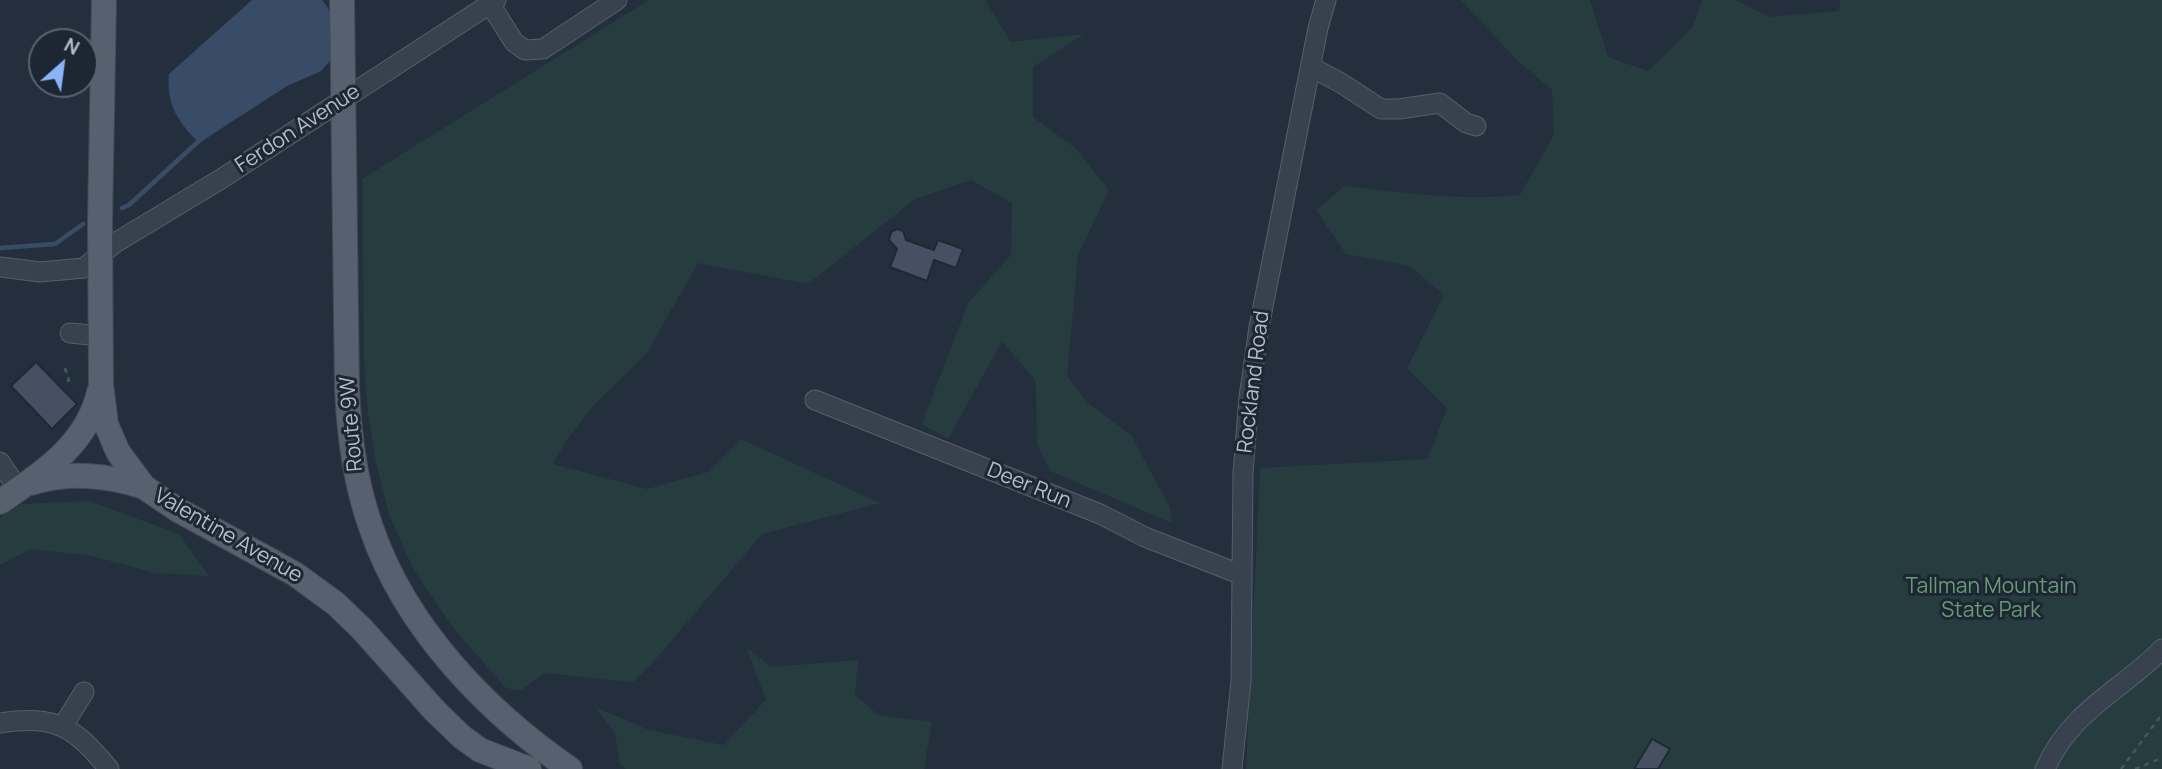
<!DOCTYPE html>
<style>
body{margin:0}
#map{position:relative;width:2162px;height:769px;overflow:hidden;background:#242f3e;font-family:Manrope,sans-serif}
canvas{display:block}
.north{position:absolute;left:28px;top:28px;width:70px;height:70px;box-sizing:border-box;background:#1d2633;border:2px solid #59626f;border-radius:50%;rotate:28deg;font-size:19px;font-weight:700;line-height:28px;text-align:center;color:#b4bcc9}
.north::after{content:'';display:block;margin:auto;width:24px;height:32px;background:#8ab4f8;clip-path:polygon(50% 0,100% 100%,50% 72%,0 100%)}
</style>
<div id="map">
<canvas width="2162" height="769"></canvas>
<div class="north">N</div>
</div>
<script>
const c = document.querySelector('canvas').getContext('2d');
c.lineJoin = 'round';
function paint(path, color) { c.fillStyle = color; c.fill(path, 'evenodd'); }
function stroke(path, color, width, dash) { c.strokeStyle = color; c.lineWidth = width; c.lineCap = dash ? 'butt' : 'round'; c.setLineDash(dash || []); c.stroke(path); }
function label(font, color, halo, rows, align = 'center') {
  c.font = font + ' Manrope,sans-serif'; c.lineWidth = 6; c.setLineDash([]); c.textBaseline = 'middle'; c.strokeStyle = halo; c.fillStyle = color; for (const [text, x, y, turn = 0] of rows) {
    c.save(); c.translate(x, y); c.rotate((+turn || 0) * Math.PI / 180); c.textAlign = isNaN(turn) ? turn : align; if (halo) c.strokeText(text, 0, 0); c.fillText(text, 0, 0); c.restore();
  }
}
paint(new Path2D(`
 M 649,0 L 985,0 L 1011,42 L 1084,34 L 1033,67 L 1033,117 L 1075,148 L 1109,190 L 1078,255 L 1067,376 L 1088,403 L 1131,435 L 1170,508 L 1172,523 L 1050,471 L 1037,444 L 1036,381 L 1002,341 L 948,439 L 922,424 L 968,303 L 1011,255 L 1012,203 L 971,180 L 915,199 L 808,284 L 698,263 L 646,354 L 592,407 L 565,443 L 553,464 L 647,489 L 708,472 L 741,439 L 880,503 L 762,534 L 656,659 L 633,682 L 544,673 L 520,691 L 506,688 L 454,629 L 414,570 L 389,515 L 375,458 L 367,405 L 364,356 L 362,179 Z
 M 1461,0 L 1590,0 L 1608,57 L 1648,71 L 1693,27 L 1702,0 L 1735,0 L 1769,17 L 1839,11 L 1840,0 L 2162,0 L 2162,769 L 1246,769 L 1260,468 L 1428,459 L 1447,408 L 1407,368 L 1444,295 L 1410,266 L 1346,254 L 1316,210 L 1345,186 C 1403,193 1461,201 1520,195 L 1554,135 L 1552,90 L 1519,62 Z
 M 89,501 L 179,534 L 209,576 L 155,573 L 92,556 L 31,549 L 0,565 L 0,518 L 21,504 Z
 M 746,647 L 771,667 L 858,660 L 855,695 L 878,715 L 932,722 L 924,769 L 626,769 L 620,764 L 615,733 L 595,707 L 649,730 L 723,745 L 766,700 Z`), '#263c3f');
paint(new Path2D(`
 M 252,0 L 322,0 L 328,8 L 336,29 L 335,55 L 321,71 L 287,86 L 199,143 C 178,122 166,104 169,74 Z`), '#394c67');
stroke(new Path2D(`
 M 122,208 L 129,205 L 202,138
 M 0,248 L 55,244 L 83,224`), '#394c67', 4.5);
const building = new Path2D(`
 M 897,229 L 903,231 L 906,240 L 934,250 L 938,240 L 963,249 L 956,268 L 934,260 L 927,281 L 890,267 L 897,249 L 889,240 L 891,232 Z
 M 36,362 L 77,404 L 52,429 L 11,386 Z
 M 1652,739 L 1670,749 L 1658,769 L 1634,769 Z`);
paint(building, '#455162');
stroke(building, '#1f2835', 2);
const minor = new Path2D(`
 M 490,4 L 514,42 L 525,50 L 543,49 L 617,0
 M 1311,67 L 1341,83 L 1381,109 L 1399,109 L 1440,103 L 1466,123 L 1476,126
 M 0,267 L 40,272 L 84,268 L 115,243 L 221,179 L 496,0
 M 70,333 L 101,336
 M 815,400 L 1100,514 L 1145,537 L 1242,575
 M 0,462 L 18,489
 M 0,723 C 57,715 73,726 109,769
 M 63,726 L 84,692
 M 1232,769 L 1241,681 L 1243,473 L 1249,397 L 1259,327 L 1318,28 L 1326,0
 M 2045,769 C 2072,709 2120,692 2162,649`);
const major = new Path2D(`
 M 104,0 L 100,222 L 101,384 L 106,424 L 118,452 L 144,487 L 178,510 L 295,574 L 336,604 L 362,629 L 435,711 L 462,737 L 480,750 L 529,769
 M 347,388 C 349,436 355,484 372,530 C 406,628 486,711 570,769
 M 31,483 C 66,471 109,475 144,487
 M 0,502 C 42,473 87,445 99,392`);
stroke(minor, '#565f6c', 21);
stroke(major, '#414a57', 26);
stroke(new Path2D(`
 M 65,368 L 69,380 L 66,383
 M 2121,769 L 2162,714
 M 2135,769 L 2162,758`), '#44595c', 2.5, [5, 5]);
stroke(minor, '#38414e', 19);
stroke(major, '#56606e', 24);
const majorBridge = new Path2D(`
 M 342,0 L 347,388`);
stroke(majorBridge, '#414a57', 26, []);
stroke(majorBridge, '#56606e', 24);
label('21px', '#b4bcc9', '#1d2633', [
 ["Ferdon Avenue",298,129,-33],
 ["Rockland Road",1254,382,-83],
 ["Route 9W",352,424,-95],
 ["Deer Run",1029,486,22],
 ["Valentine Avenue",228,536,30]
]);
label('21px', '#6b9a76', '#1d2633', [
 ["Tallman Mountain",1991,587],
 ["State Park",1991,611]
]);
</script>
